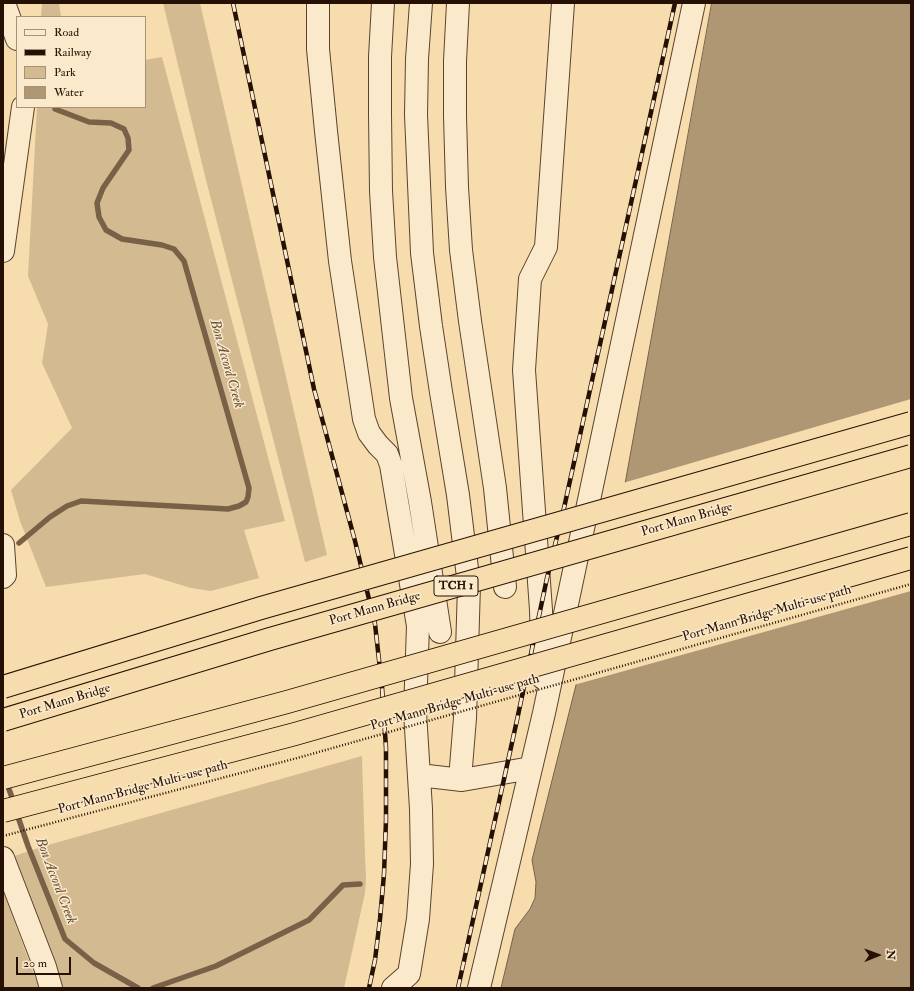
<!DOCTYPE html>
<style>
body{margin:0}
#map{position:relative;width:914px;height:991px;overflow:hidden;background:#f7ddae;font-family:"IM FELL Double Pica",serif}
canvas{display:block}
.frame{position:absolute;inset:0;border:4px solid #261004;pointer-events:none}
.legend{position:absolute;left:16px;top:16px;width:130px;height:92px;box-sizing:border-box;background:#fae9ca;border:1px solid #a5927b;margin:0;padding:5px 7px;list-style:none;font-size:12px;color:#261004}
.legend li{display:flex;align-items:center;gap:8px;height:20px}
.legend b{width:20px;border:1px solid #a5927b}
.north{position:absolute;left:858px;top:935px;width:40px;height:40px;-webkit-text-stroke:3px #fae9ca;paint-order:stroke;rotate:89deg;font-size:11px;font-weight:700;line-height:16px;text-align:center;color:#261004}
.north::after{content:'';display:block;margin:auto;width:14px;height:18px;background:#261004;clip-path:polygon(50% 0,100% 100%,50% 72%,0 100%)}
.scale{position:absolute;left:16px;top:957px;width:55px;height:18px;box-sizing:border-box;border:2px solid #261004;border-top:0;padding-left:5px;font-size:12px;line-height:14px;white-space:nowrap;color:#261004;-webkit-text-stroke:3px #fae9ca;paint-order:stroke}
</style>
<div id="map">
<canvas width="914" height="991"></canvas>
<div class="frame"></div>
<ul class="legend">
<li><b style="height:5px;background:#fae9ca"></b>Road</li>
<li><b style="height:5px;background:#261004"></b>Railway</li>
<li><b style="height:11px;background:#d3ba91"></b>Park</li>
<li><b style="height:11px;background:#b09774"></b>Water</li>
</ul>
<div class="north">N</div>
<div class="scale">20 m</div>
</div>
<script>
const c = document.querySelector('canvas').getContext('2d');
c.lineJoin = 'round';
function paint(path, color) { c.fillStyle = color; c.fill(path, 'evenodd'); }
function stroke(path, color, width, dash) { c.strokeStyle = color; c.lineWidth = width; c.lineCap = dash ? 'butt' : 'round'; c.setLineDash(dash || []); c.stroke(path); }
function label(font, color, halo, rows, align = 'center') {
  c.font = font + ' "IM FELL Double Pica",serif'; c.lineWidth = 3; c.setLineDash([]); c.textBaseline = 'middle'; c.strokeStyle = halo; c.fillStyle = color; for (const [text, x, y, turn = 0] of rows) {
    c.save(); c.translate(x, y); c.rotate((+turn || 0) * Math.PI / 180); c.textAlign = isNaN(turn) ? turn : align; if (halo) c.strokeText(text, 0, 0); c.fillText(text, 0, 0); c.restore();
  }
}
paint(new Path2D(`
 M 42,3 L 59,3 L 61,17 L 41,17 Z
 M 163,3 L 200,3 L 327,555 L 305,562 L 205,176 Z
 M 162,57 L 285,521 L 244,530 L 259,578 L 211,591 L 191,588 L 145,574 L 46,587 L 20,521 L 11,490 L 72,428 L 42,363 L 48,324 L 28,276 L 37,107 L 145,107 L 145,60 Z
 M 362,756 L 365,856 L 366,877 L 365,893 L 344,988 L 61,988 L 14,856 L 48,845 Z
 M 3,891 L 39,988 L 3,988 Z`), '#d3ba91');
const water = new Path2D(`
 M 712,3 L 911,3 L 911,988 L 501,988 L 515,929 L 530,909 L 535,898 L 536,882 L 532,860 L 621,506 Z`);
paint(water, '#b09774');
stroke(water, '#796147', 1);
paint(new Path2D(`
 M 911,399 L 911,591 L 574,685 L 619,505 L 623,483 Z`), '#f7ddae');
stroke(new Path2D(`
 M 19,543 L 50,517 L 67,506 L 81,501 L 228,509 L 239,506 L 246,502 L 248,497 L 249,488 L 184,261 L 174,249 L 162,245 L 122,239 L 106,230 L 99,217 L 97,203 L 103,188 L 129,150 L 128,138 L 124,129 L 111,123 L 89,122 L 55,109
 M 6,781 L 14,803
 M 16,811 L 28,846 L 65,939 L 94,963 L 138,988
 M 153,988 L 216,966 L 309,920 L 343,885 L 360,884`), '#796147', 5.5);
const minor = new Path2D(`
 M 4,3 L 17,39
 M 318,3 L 318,49 L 326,131 L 340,261 L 364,419 L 369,433 L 378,445 L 387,454 L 391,465 L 418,626 L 415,712 L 421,809 L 422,864 L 418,919 L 409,974 L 393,988
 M 383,3 L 380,57 L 380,114 L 381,191 L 385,257 L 401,398 L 420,502 L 440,632
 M 421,3 L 417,59 L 416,115 L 422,253 L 431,326 L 441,392 L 458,495 L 469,585 L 465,718 L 460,779
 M 458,3 L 455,61 L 455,116 L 457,187 L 461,250 L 470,321 L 495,488 L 505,587
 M 3,251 L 23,107
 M 3,545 L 5,575 L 3,577
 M 543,678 L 541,610 L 524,370 L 530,279 L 546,247 L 563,3
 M 419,775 L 462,780 L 531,768
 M 3,858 L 45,967 L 51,988
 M 479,988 L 544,713 L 694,3`);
stroke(minor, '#5a432e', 24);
stroke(minor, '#fae9ca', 22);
const rail = new Path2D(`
 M 233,3 L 314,389 L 355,541 L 375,624 L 382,687 L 386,748 L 386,820 L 384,874 L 380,919 L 375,960 L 369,988
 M 458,988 L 517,720 L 547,578 L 564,508 L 675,3`);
stroke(rail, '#261004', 4.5);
stroke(rail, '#fae9ca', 3, [9]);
const highwayBridge = new Path2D(`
 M 3,687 L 261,608 L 911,423
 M 3,720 L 270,639 L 911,456
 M 3,778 L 287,702 L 911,524
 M 3,811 L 295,734 L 911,558`);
stroke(highwayBridge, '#261004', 24, []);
stroke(new Path2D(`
 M 3,836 L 301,757 L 911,584`), '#261004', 2.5, [1, 2]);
stroke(highwayBridge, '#f7ddae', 22);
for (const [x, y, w] of [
 [456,586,44]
]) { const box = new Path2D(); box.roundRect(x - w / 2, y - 10, w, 20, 3); c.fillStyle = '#fae9ca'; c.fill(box); stroke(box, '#261004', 1); }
label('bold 12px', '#261004', null, [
 ["TCH 1",456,586]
]);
label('13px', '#261004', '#fae9ca', [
 ["Port Mann Bridge",687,520,-16],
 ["Port Mann Bridge",375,609,-16],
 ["Port Mann Bridge Multi-use path",767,614,-16],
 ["Port Mann Bridge",65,702,-17],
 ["Port Mann Bridge Multi-use path",455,703,-16],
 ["Port Mann Bridge Multi-use path",143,788,-15]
]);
label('italic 14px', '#644d36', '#fae9ca', [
 ["Bon Accord Creek",226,364,74],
 ["Bon Accord Creek",55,881,69]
]);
</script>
